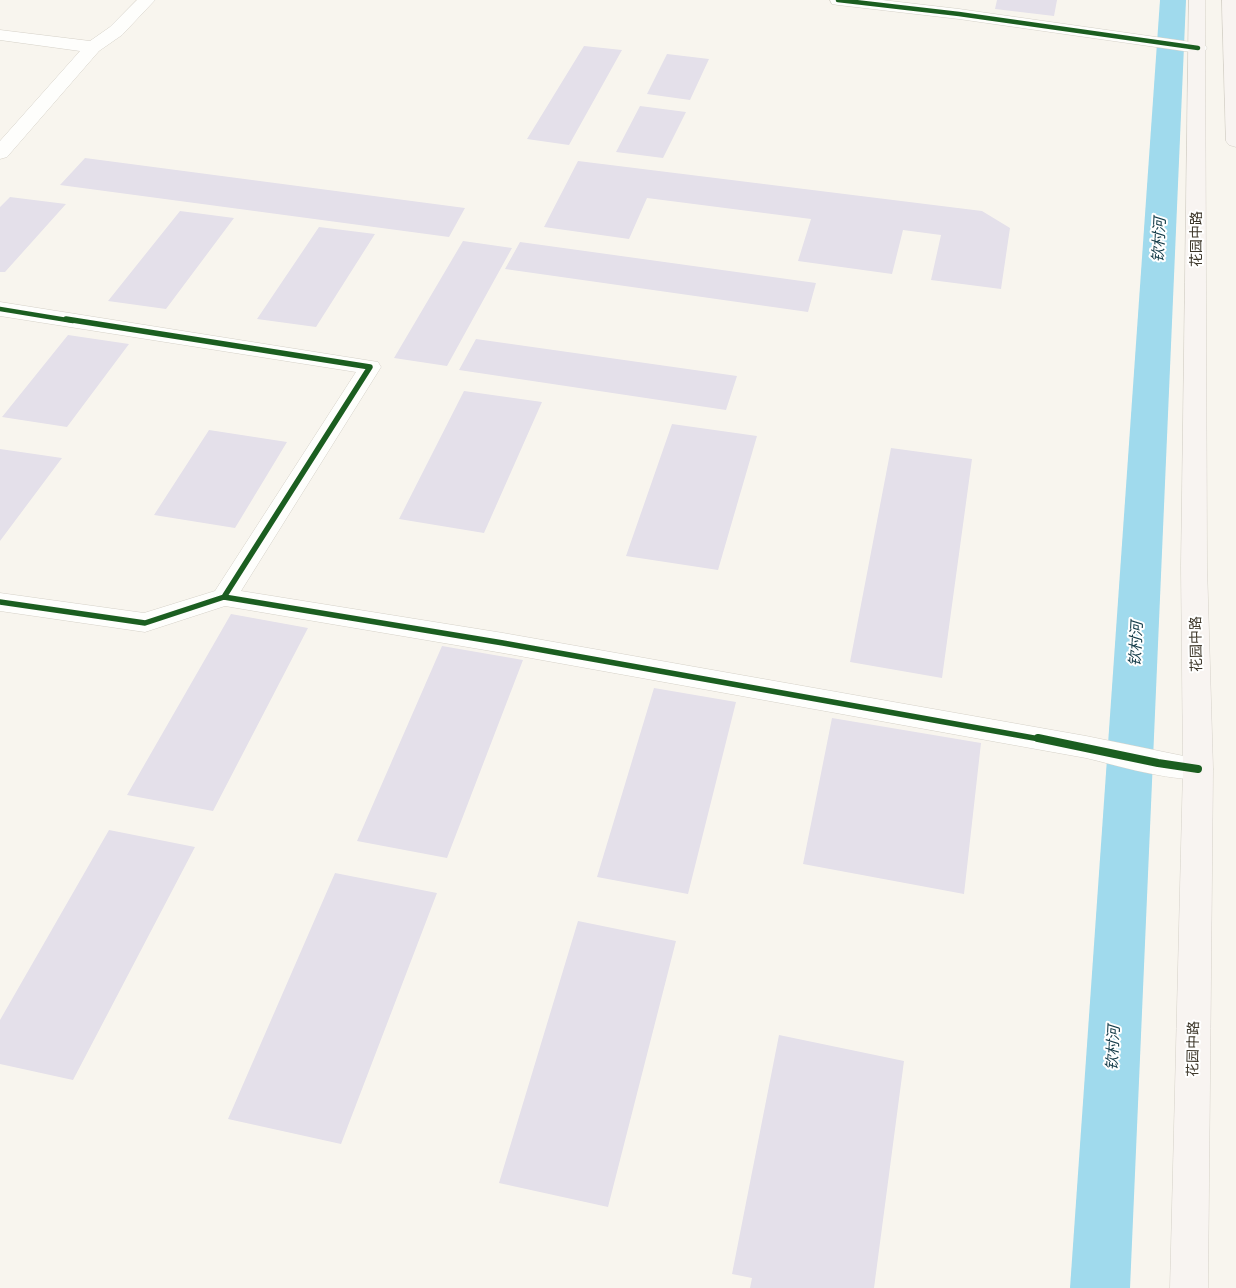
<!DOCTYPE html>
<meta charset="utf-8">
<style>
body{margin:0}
canvas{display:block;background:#f8f5ee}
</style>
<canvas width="1236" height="1288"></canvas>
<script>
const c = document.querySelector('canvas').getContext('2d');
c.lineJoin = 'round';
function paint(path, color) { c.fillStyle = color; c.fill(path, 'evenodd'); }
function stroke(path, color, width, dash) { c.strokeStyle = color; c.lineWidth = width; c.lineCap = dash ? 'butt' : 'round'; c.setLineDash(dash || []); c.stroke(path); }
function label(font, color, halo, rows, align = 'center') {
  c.font = font + ' Ubuntu,"Noto Sans SC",sans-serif'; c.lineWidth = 4; c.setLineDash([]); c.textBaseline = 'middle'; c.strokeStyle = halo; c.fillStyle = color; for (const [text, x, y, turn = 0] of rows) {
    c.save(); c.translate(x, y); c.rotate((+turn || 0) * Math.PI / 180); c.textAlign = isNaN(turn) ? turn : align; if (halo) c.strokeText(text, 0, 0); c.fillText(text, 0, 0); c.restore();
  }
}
paint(new Path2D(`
 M 1160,0 L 1186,0 L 1130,1288 L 1070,1288 Z`), '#a0daed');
paint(new Path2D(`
 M 997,0 L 1057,0 L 1054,16 L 995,9 Z
 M 584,46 L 622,50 L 569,145 L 527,139 Z
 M 667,54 L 709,59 L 690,100 L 647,94 Z
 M 640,106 L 686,112 L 663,158 L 616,152 Z
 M 85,158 L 465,208 L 449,237 L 60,185 Z
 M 578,161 L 982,211 L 1010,228 L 1001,289 L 931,280 L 941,235 L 903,230 L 892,274 L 798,261 L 811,219 L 647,198 L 629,239 L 544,227 Z
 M 10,197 L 66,204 L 5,272 L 0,272 L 0,207 Z
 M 180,211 L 234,218 L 166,309 L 108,301 Z
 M 319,227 L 375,234 L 316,327 L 257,319 Z
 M 463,241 L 512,248 L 447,366 L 394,358 Z
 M 520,242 L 816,283 L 808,312 L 505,269 Z
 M 68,335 L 129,344 L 67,427 L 2,417 Z
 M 476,339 L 737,376 L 726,410 L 459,370 Z
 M 464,391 L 542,402 L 484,533 L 399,519 Z
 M 672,424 L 757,436 L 718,570 L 626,556 Z
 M 209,430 L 287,442 L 235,528 L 154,515 Z
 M 891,448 L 972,459 L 942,678 L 850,662 Z
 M 0,449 L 62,458 L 0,541 Z
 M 231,614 L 308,628 L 213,811 L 127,795 Z
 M 442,646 L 523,660 L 447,858 L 357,841 Z
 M 654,688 L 736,702 L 688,894 L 597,877 Z
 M 832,718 L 981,743 L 964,894 L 803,864 Z
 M 109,830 L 195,847 L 73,1080 L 0,1064 L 0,1020 Z
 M 335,873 L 437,893 L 341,1144 L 228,1119 Z
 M 578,921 L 676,941 L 608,1207 L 499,1183 Z
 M 779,1035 L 904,1061 L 874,1288 L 750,1288 L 752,1278 L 732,1274 Z`), '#e4e0ea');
const minor = new Path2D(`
 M 137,0 L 155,0 L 122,35 L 99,51 L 7,157 L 0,159 L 0,141 L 80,51 L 0,40 L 0,30 L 90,41 L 110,27 Z
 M 830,0 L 882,0 L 959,9 L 1198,43 L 1204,44 L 1207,48 L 1204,52 L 1198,53 L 959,19 L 838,5 L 832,4 Z
 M 0,302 L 378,362 L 381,367 L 241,591 L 503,633 L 1086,736 L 1208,761 L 1213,769 L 1208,777 C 1181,785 1116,765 1086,758 L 503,653 L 225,606 L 145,632 L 0,611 L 0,593 L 144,613 L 215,591 L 356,372 L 0,316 Z`);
const secondary = new Path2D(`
 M 1189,0 L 1205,0 L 1207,566 L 1213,769 L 1208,1288 L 1170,1288 L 1183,769 L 1181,566 Z
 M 1222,0 L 1236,0 L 1236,147 L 1229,145 L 1226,141 Z`);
stroke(minor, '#d5d1c8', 1);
stroke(secondary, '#d5d1c8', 1);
paint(minor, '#fefefc');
paint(secondary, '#f8f4f1');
stroke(new Path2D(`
 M 838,0 L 959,14 L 1198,48
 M 0,309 L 73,321`), '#1b5e20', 4.5);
stroke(new Path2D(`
 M 66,319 L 370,367 L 224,597
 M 0,602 L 145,623 L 224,597 L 503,643 L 1045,740`), '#1b5e20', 5.5);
stroke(new Path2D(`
 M 1038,738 L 1158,763 L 1198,769`), '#1b5e20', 8);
label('14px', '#3c3629', '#fff', [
 ["花园中路",1196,239,-90],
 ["花园中路",1196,644,-91],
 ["花园中路",1193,1049,-89]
]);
label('italic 15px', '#133b48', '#fff', [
 ["钦村河",1159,240,-87],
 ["钦村河",1136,644,-87],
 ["钦村河",1113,1048,-87]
]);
</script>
